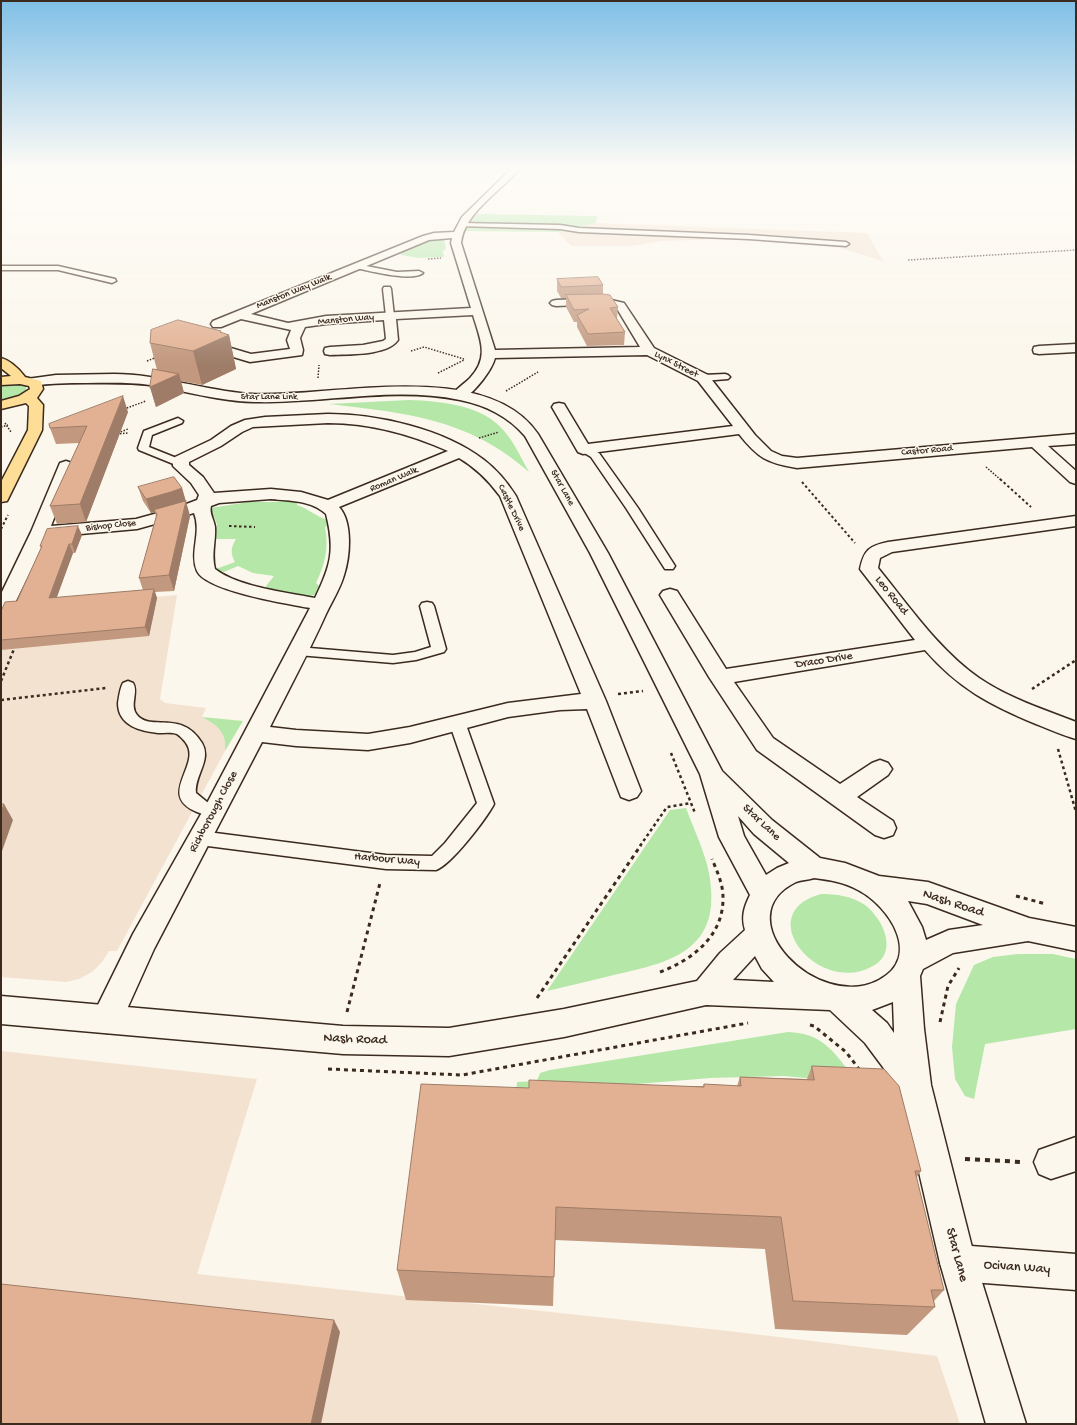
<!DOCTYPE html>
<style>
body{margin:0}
#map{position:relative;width:1077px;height:1425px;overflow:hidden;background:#fbf7ec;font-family:"Gochi Hand",sans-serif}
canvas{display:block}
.frame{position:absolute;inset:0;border:2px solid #3b2a1e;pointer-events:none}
</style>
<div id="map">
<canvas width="1077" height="1425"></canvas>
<div class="frame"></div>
</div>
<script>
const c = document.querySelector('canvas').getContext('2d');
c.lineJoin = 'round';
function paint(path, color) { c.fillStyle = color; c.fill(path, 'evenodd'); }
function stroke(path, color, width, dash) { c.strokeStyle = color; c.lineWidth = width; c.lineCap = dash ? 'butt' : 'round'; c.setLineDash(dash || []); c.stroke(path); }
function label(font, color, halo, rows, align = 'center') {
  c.font = font + ' "Gochi Hand",sans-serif'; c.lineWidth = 3; c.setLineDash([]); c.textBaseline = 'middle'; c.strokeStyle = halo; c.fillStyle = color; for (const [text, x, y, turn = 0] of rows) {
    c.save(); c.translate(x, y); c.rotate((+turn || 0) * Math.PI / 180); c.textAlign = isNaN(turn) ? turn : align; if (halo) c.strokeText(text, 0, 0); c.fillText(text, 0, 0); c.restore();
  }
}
paint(new Path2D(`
 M 596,223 L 867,233 L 883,261 L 840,248 L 725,239 L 663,241 L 631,246 L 571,246 L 558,232 Z
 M 177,595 L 160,699 L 165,703 L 206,708 L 202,717 L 213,722 L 221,730 L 226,743 L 225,751 L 117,951 L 109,951 L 102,962 L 92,972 L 79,979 L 66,982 L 1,977 L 1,611 Z
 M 1,1051 L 257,1079 L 197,1274 L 728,1331 L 937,1356 L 960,1424 L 1,1424 Z`), '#f4e2d1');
paint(new Path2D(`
 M 477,214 L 597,216 L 596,223 L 558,232 L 464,231 Z
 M 444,238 L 446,249 L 443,251 L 444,257 L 418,258 L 401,255 L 400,252 L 430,239 Z
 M 18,383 L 26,386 L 26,391 L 18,397 L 1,401 L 1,385 Z
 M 409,400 C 441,401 484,405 505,432 C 515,444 521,458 529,472 C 468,418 405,413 329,404 Z
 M 287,499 L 297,501 L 297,505 C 309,509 318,518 329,520 L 330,523 L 325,527 C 329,548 325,564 316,583 L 321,588 L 318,593 L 309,597 L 269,589 L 266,588 L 266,586 L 274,576 L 253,573 L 238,566 L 224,572 L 217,571 L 216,569 L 235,562 C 230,553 231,547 236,539 L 217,539 L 215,537 L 217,524 L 210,508 L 249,502 L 278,502 Z
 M 202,717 L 243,721 L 225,751 C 227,733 218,725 202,717 Z
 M 686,808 C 695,833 710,861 711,889 C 716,951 668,963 618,974 C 595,980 571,985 547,991 L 670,810 Z
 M 821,894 C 836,894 852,896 865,905 C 883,919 899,952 873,966 C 819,997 750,913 821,894 Z
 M 1018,954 L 1053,954 L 1076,959 L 1076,1029 L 985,1044 L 974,1099 L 965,1096 L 955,1079 L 952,1047 L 956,1004 L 974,965 L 993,957 Z
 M 788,1032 C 822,1033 833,1051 853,1076 L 828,1080 L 784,1076 L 710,1078 L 516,1094 L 517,1082 L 537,1081 L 540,1073 L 550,1070 Z`), '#b4e7a8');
const lane = new Path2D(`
 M 461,223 L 560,225 L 579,228 L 749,235 L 846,242 L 849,244 L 846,246 L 749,239 L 579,232 L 560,229 L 459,226 L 458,225 Z
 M 356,264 L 397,272 L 419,271 L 423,273 C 412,282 370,271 356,268 Z
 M 1,266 L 58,266 L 115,279 L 116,281 L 112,283 L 58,270 L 1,270 Z
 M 384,287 L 390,287 L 391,289 L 394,316 L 390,318 L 386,316 L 383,289 Z
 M 725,374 L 728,375 L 730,377 L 728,379 L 703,381 L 698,378 L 703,375 Z
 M 178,418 L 183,421 L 182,423 L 152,435 L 149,447 L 184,461 L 185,463 L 184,465 L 176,465 L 139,450 L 138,448 L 144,431 Z
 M 583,446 L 599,453 L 638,508 L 675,566 L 673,569 L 665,569 L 626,508 L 591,457 L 578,449 Z
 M 427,602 L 432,603 L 434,606 L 446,649 L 444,652 L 416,660 L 393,663 L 298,655 L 293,654 L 291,651 L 293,648 L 298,647 L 393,655 L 415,652 L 431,647 L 420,606 L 422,603 Z
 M 128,681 L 133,683 C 139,692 129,705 137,715 C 151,732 181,709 202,743 C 212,760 194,776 196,793 L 207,802 L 221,807 L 223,811 L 221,815 C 213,818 205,815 197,812 C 156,795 202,765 186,743 C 184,740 180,736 177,734 C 172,732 164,733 158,733 C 141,731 118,726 118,703 C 119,697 120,688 123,683 Z
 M 457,717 L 462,718 L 465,722 L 494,804 C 486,819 451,865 436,870 L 386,869 L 200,845 L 194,843 L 191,838 L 194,833 L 200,831 L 386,855 L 432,856 L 445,843 L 477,803 L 449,722 L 452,718 Z`);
const street = new Path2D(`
 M 513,167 L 521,167 C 503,190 464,212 461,243 L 495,350 L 640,347 L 616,307 L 603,304 L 556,306 L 552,305 L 550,303 L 552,301 L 556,300 L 603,298 L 624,303 L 654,348 L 708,375 L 755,435 L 771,451 L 782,456 L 797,458 L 1076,434 L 1076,444 L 1048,446 L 1076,471 L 1076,484 L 1070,482 L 1032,447 L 797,468 C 767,463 758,458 739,434 L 583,454 L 578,452 L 552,407 L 554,404 L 559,403 L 564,404 L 588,444 L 733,426 L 698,381 L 647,355 L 495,358 C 492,370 475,392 464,398 C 460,400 457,399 454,398 L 452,395 C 457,388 464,384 470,378 C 490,357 480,339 473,315 L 396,319 L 398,340 C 387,356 348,354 330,355 L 325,354 L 324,351 L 325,348 L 330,347 L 363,345 L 383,341 L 386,339 L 384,320 L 326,324 L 305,327 L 300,338 L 303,350 L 302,355 L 250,362 L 200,347 L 198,344 L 200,341 L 204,340 L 251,354 L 290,349 L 287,340 L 291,330 L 241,319 L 221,327 L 213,327 L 211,324 L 213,321 L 423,236 L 434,233 L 454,232 L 462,217 ZM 452,238 L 451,243 L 471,308 L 326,316 L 288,323 L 251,314 L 429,240 Z
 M 1076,344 L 1076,352 L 1039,354 L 1034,353 L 1033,350 L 1034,347 L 1039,346 Z
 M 328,414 C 378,414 444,429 484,460 C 497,470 507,482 516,496 L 606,701 L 641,791 L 637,797 L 629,800 L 621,797 L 587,709 L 560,710 L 508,717 L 410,743 L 368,750 L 296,746 L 262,742 L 154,949 L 118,1029 L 107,1033 L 96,1029 L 92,1019 L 96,1009 L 133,934 L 205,807 L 310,608 C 288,604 206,591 197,571 C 189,552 202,533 194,513 L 137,529 L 47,537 L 13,607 L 6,609 L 1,608 L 1,594 L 31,532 L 60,463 L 66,461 L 72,463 L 74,466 L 51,526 L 136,519 L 176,508 L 197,500 L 199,495 L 191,483 L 173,466 L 173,460 L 175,457 L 211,440 L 231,426 L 245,420 L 265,417 ZM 328,423 C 370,423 410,434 448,451 L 328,500 L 301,492 L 271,489 L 214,493 L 203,477 L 189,465 L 189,462 L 221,446 L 242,432 L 253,427 ZM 459,458 C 476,468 488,480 500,496 L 581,694 L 508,703 L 410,727 L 368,734 L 296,730 L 270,727 C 289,689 309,652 326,614 C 332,601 340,589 344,575 C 350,557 353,522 339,507 ZM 271,499 C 290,501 311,500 326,514 C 335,550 331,565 315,598 C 285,592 238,587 215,569 C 211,553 216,542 215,527 C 214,519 209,514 211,506 L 219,503 Z
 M 1076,516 L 1076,526 L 892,552 L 880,558 L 878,568 C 909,606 939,650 979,678 C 1008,698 1043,709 1076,722 L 1076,739 C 1062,735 1049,729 1036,724 C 990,705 958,688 925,650 L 734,682 L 773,738 L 840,784 L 872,763 L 880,760 L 888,763 L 892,769 L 888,775 L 857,797 L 893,821 L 896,828 L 893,835 L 884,838 L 875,835 L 757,750 L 709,677 L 660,595 L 663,591 L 670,589 L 677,591 L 726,669 L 915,640 L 860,569 C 864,550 869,546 888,542 Z
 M 1076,1137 L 1076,1171 L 1051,1179 L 1039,1174 L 1034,1162 L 1039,1150 Z
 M 958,1245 L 1076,1254 L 1076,1290 L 958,1281 L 945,1276 L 940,1263 L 945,1250 Z`);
const secondary = new Path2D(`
 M 114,374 C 160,374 205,391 252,394 C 331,398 485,357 538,434 L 608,553 L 722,771 L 772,820 L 820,858 L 845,863 L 879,876 L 928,882 L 1029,918 L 1076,927 L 1076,951 L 1028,941 L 953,953 L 923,969 L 920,976 L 924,1029 L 931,1085 L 976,1263 L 1026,1424 L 986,1424 L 940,1263 L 900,1090 L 865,1043 L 830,1010 L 706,1005 L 564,1037 L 449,1056 L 343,1054 L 1,1024 L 1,996 L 343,1026 L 449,1028 L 564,1009 L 697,981 L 720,953 L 745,930 C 741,917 744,907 750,895 L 719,837 L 700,774 L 590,553 L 525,436 C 508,416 485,405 460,400 C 392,386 323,404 254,402 C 219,401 184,391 150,385 C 128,382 108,383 86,383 C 68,383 50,383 32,386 L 27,385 L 25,382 L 27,379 L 56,375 ZM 738,816 L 754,834 L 789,863 L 777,868 L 766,875 L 744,836 ZM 814,878 C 829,880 844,882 858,890 C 889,906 923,957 879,980 C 817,1013 724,917 796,882 C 801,880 808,880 814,878 ZM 908,901 L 927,904 L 983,925 L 949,930 L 926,940 L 922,927 ZM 755,956 L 762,969 L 774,982 L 733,980 ZM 893,1002 L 894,1029 L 894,1033 L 887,1023 L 872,1010 Z`);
const primary = new Path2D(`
 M 1,358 C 11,361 19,369 25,377 L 41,381 L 43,389 L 37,398 L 43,405 L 42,430 L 9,497 L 7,501 L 1,502 L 1,482 L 28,430 L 29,406 L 26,403 L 1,409 L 1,401 L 19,396 L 30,389 L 29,386 L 20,384 L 1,385 L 1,377 L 11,376 L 1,368 Z`);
stroke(lane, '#3b2a1e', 3);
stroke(street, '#3b2a1e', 3);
stroke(secondary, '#3b2a1e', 3);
stroke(primary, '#3b2a1e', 3);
stroke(new Path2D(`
 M 428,259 L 441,258
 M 908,260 L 1076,250
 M 411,351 L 424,347 L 464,359
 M 147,361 L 157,357
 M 438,373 L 464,360
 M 318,378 L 319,365
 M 506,391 L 538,372
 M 124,409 L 146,401
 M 5,423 L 11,432
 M 1,427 L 8,425
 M 118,433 L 128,429
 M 117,434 L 128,433
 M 479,438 L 499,432
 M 986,467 L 1001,480`), '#3b2a1e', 1.5, [1.5, 1.5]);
stroke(new Path2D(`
 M 1000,479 L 1031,507
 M 802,482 L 855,543
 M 229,526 L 255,527
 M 1,529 L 8,515`), '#3b2a1e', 2, [2.5, 2.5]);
stroke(new Path2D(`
 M 1,681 L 14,649
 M 1032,689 L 1076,660
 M 618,694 L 643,691
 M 1,700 L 106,688
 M 1058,749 L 1076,812
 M 671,753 L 695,813
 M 640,846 L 667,807 L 691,803`), '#3b2a1e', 2.5, [3, 3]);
stroke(new Path2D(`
 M 1016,896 L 1046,904
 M 660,972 C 692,960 724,936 723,897 C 723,884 717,871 712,859
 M 537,998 L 641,845
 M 347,1012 L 380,883
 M 940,1022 L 948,986 L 959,968
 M 810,1025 L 814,1026 L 846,1052 L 859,1069
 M 328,1069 L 462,1075 L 748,1023`), '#3b2a1e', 3, [4, 4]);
stroke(new Path2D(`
 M 965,1159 L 1022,1162`), '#3b2a1e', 4, [5, 5]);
paint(lane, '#fbf7ec');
paint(street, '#fbf7ec');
paint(secondary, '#fbf7ec');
paint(primary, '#fedd96');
paint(new Path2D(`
 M 557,279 L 603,285 L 603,294 L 618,307 L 617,319 L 625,332 L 624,345 L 587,346 L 577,327 L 577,322 L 574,322 L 566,307 L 566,298 L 561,298 L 557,291 Z
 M 229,335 L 236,369 L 202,385 L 181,381 L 184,393 L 156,407 L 150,387 L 157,370 L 150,343 Z
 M 128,412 L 86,522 L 57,524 L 50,506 L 79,443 L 56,444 L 50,428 Z
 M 138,487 L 182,488 L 190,516 L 174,591 L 155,592 L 157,598 L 149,636 L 1,650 L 1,611 L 17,601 L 41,548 L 40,546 L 82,535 L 75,553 L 73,553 L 56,598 L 143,590 L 139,578 L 156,517 L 155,512 L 151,513 L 143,501 Z
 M 812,1066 L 921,1171 L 916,1178 L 944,1290 L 934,1301 L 935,1307 L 907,1335 L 775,1329 L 765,1249 L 555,1240 L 553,1306 L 406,1300 L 397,1270 L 529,1088 L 703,1086 L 704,1084 L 737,1086 L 740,1077 L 807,1079 Z`), '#c2987e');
paint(new Path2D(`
 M 221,331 L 223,338 L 229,335 L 236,369 L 202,385 L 193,351 Z
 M 179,374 L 184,393 L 156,407 L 150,387 Z
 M 123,396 L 128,412 L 86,522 L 80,504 Z
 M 182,488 L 190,516 L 174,591 L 169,575 L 186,503 L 154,510 L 155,512 L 151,513 L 146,499 Z
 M 78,526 L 82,535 L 75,553 L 72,544 Z
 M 69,544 L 73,553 L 53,608 L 49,598 Z
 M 154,589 L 157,598 L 149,636 L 145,627 Z
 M 4,804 L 13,820 L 1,854 L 1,812 Z
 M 334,1320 L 340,1332 L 321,1424 L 311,1424 Z`), '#9e7c67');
const building = new Path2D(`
 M 598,277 L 603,285 L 561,287 L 557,279 Z
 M 603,294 L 610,295 L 618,307 L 610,308 L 625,332 L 588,334 L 577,315 L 589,309 L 574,310 L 566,295 Z
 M 178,320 L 221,331 L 220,332 L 229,335 L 193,351 L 150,343 L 151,330 Z
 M 153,369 L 179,374 L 150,387 Z
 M 123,396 L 80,504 L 50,506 L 87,426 L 50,428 L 49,424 Z
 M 174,477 L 182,488 L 171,492 L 146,499 L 138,487 Z
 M 186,501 L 169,575 L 139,578 L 157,514 L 154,510 Z
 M 78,526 L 72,544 L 69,544 L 49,598 L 154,589 L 145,627 L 1,640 L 1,611 L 5,602 L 17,601 L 42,546 L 40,546 L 47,529 Z
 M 1,804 L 4,804 L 1,812 Z
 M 812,1066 L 884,1069 L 899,1086 L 921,1171 L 915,1171 L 944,1290 L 931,1290 L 935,1307 L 793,1301 L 781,1217 L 556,1207 L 554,1277 L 397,1270 L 421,1084 L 529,1088 L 529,1080 L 704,1087 L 704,1084 L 741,1086 L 740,1077 L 814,1080 Z
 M 1,1284 L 334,1320 L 311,1424 L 1,1424 Z`);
paint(building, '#e2b193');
stroke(building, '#9e7c67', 1);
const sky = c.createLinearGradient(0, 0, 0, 366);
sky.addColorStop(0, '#80bfe6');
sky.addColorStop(0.46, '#fdfbf6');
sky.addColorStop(1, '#fdfbf600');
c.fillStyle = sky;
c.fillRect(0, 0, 1077, 366);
label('10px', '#3b2a1e', '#fbf7ec', [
 ["Manston Way Walk",294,292,-22],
 ["Manston Way",346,320,-5],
 ["Lynx Street",676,365,27],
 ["Star Lane Link",269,397],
 ["Castor Road",927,451,-5],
 ["Roman Walk",394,480,-23],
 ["Star Lane",562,488,61],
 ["Castle Drive",511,508,64],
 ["Bishop Close",111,526,-6]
]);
label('12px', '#3b2a1e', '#fbf7ec', [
 ["Leo Road",891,596,51],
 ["Draco Drive",824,661,-9],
 ["Richborough Close",214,812,-62],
 ["Star Lane",761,823,43],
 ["Harbour Way",387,860,5]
]);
label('14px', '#3b2a1e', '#fbf7ec', [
 ["Nash Road",953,904,18],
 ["Nash Road",355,1040,2],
 ["Star Lane",956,1255,75],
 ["Ocivan Way",1017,1268,4]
]);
</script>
